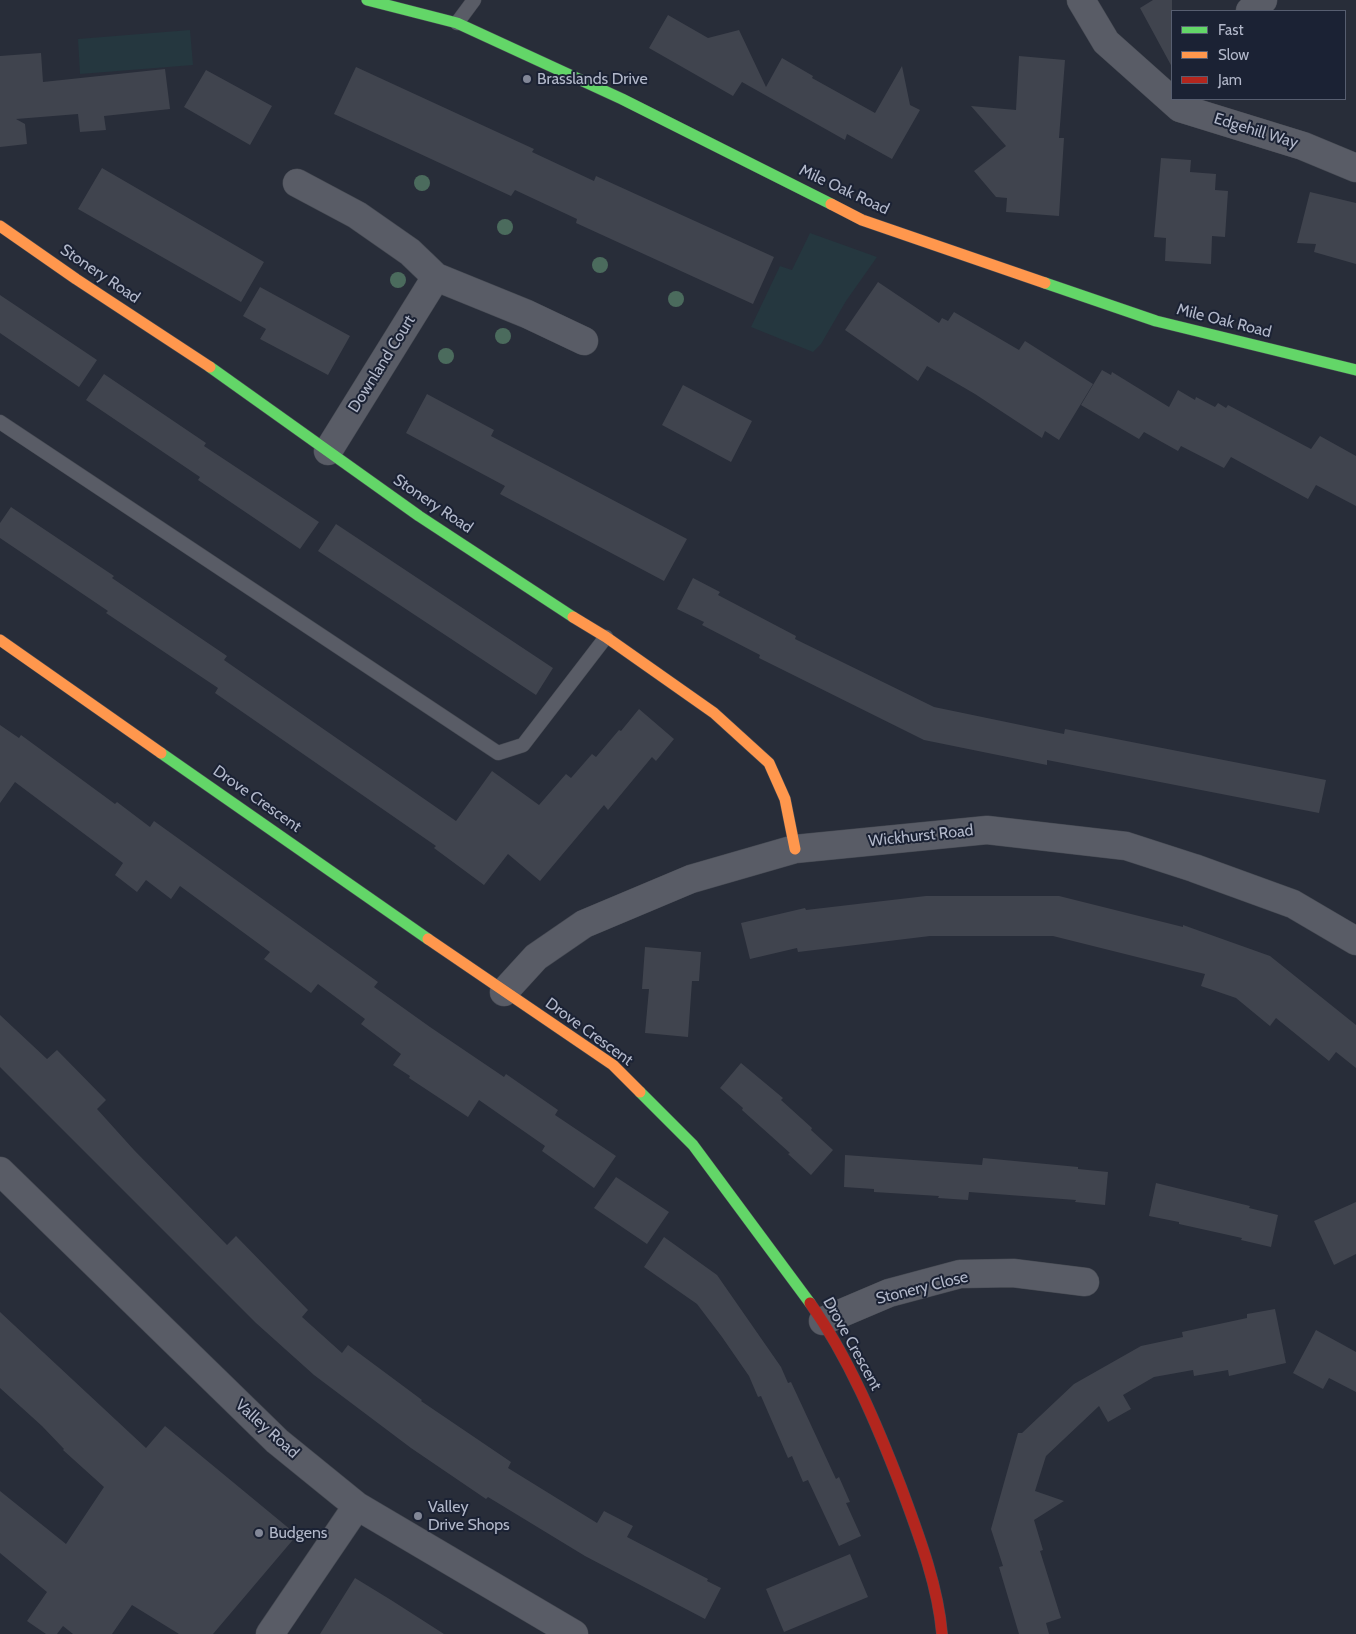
<!DOCTYPE html>
<style>
body{margin:0}
#map{position:relative;width:1356px;height:1634px;overflow:hidden;background:#282d39;font-family:Cabin,sans-serif}
canvas{display:block}
.legend{position:absolute;left:1171px;top:10px;width:175px;height:90px;box-sizing:border-box;background:#1b2234;border:1px solid #575e70;margin:0;padding:6px 9px;list-style:none;font-size:15px;color:#b2b8ca}
.legend li{display:flex;align-items:center;gap:10px;height:25px}
.legend b{width:25px;border:1px solid #575e70}
</style>
<div id="map">
<canvas width="1356" height="1634"></canvas>
<ul class="legend">
<li><b style="height:6px;background:#63d668"></b>Fast</li>
<li><b style="height:6px;background:#ff974d"></b>Slow</li>
<li><b style="height:6px;background:#b3261e"></b>Jam</li>
</ul>
</div>
<script>
const c = document.querySelector('canvas').getContext('2d');
c.lineJoin = 'round';
function paint(path, color) { c.fillStyle = color; c.fill(path, 'evenodd'); }
function stroke(path, color, width, dash) { c.strokeStyle = color; c.lineWidth = width; c.lineCap = dash ? 'butt' : 'round'; c.setLineDash(dash || []); c.stroke(path); }
function label(font, color, halo, rows, align = 'center') {
  c.font = font + ' Cabin,sans-serif'; c.lineWidth = 4; c.setLineDash([]); c.textBaseline = 'middle'; c.strokeStyle = halo; c.fillStyle = color; for (const [text, x, y, turn = 0] of rows) {
    c.save(); c.translate(x, y); c.rotate((+turn || 0) * Math.PI / 180); c.textAlign = isNaN(turn) ? turn : align; if (halo) c.strokeText(text, 0, 0); c.fillText(text, 0, 0); c.restore();
  }
}
paint(new Path2D(`
 M 190,30 L 193,65 L 80,74 L 78,39 Z
 M 810,233 L 877,257 L 846,301 L 821,344 L 813,352 L 751,327 L 780,266 L 792,270 Z`), '#25373f');
paint(new Path2D(`
 M 1153,0 L 1172,0 L 1172,67 L 1140,8 Z
 M 668,15 L 708,38 L 739,30 L 766,87 L 782,58 L 813,76 L 812,78 L 875,113 L 902,66 L 910,105 L 920,110 L 892,159 L 847,134 L 845,140 L 742,82 L 733,96 L 649,48 Z
 M 41,53 L 43,82 L 165,69 L 170,109 L 104,116 L 106,130 L 80,132 L 78,114 L 16,119 L 25,124 L 27,144 L 0,147 L 0,56 Z
 M 1019,56 L 1065,60 L 1059,138 L 1064,138 L 1059,216 L 1006,212 L 1007,198 L 996,197 L 974,171 L 1006,146 L 971,106 L 1016,110 Z
 M 356,67 L 534,149 L 532,152 L 594,181 L 596,176 L 774,257 L 753,304 L 576,223 L 577,219 L 515,190 L 511,196 L 334,114 Z
 M 206,70 L 272,106 L 250,145 L 184,107 Z
 M 1161,158 L 1191,160 L 1190,172 L 1216,174 L 1215,190 L 1228,191 L 1225,237 L 1212,236 L 1211,264 L 1165,261 L 1166,238 L 1154,237 Z
 M 102,168 L 264,262 L 241,302 L 78,209 Z
 M 1310,192 L 1356,203 L 1356,264 L 1314,252 L 1316,244 L 1297,243 Z
 M 878,282 L 939,323 L 942,318 L 948,321 L 954,312 L 1019,350 L 1025,341 L 1093,384 L 1059,440 L 1045,431 L 1042,438 L 975,394 L 927,366 L 918,381 L 845,330 Z
 M 260,287 L 350,336 L 328,375 L 260,339 L 266,329 L 243,316 Z
 M 0,295 L 97,360 L 79,387 L 0,333 Z
 M 1102,370 L 1111,375 L 1112,372 L 1169,407 L 1178,390 L 1195,400 L 1196,397 L 1215,407 L 1218,403 L 1226,408 L 1228,405 L 1311,449 L 1320,436 L 1356,456 L 1356,506 L 1316,485 L 1308,499 L 1231,457 L 1224,468 L 1181,446 L 1178,451 L 1144,432 L 1139,439 L 1081,405 Z
 M 104,374 L 206,443 L 204,446 L 319,522 L 300,549 L 198,480 L 200,477 L 86,400 Z
 M 683,385 L 752,421 L 731,462 L 662,425 Z
 M 427,394 L 494,430 L 491,436 L 687,539 L 664,581 L 500,494 L 505,486 L 406,433 Z
 M 11,507 L 114,576 L 112,578 L 227,656 L 224,660 L 456,821 L 492,771 L 539,805 L 566,774 L 571,778 L 592,754 L 596,757 L 619,730 L 621,731 L 639,709 L 674,739 L 656,761 L 652,757 L 608,810 L 604,805 L 540,881 L 508,854 L 484,885 L 434,848 L 436,846 L 215,693 L 218,688 L 106,613 L 108,611 L 0,538 L 0,523 Z
 M 336,524 L 553,668 L 536,695 L 318,551 Z
 M 693,578 L 720,592 L 718,595 L 796,636 L 795,639 L 934,707 L 1064,734 L 1065,729 L 1326,780 L 1319,813 L 1047,760 L 1047,765 L 924,740 L 759,658 L 760,655 L 702,625 L 704,622 L 677,609 Z
 M 0,725 L 19,738 L 21,735 L 115,804 L 117,802 L 150,827 L 154,821 L 378,982 L 374,987 L 430,1027 L 504,1077 L 506,1074 L 558,1110 L 555,1115 L 616,1156 L 594,1188 L 542,1151 L 545,1146 L 479,1100 L 468,1117 L 409,1078 L 410,1076 L 393,1065 L 401,1054 L 361,1024 L 365,1019 L 318,984 L 311,993 L 264,959 L 270,952 L 180,886 L 171,899 L 146,880 L 137,892 L 115,875 L 123,863 L 15,782 L 0,803 Z
 M 926,896 L 1059,896 L 1183,927 L 1183,925 L 1270,956 L 1356,1025 L 1356,1068 L 1336,1052 L 1329,1061 L 1276,1018 L 1270,1026 L 1236,998 L 1201,986 L 1205,974 L 1053,936 L 930,936 L 798,952 L 797,948 L 750,959 L 741,923 L 805,908 L 806,910 Z
 M 645,947 L 701,952 L 699,981 L 692,981 L 688,1037 L 645,1033 L 649,989 L 642,989 Z
 M 0,1015 L 47,1059 L 57,1050 L 106,1100 L 97,1109 L 134,1150 L 227,1245 L 236,1236 L 308,1310 L 302,1317 L 342,1353 L 348,1345 L 422,1400 L 421,1401 L 511,1462 L 508,1468 L 597,1523 L 604,1511 L 633,1526 L 627,1537 L 708,1579 L 707,1581 L 721,1588 L 705,1619 L 585,1556 L 488,1497 L 486,1499 L 411,1448 L 314,1375 L 256,1323 L 0,1067 Z
 M 741,1063 L 783,1098 L 781,1100 L 812,1128 L 811,1130 L 833,1150 L 811,1175 L 788,1154 L 790,1153 L 742,1110 L 743,1108 L 720,1088 Z
 M 845,1155 L 982,1165 L 983,1158 L 1078,1167 L 1078,1169 L 1108,1172 L 1105,1205 L 1075,1202 L 1076,1200 L 969,1192 L 968,1200 L 938,1198 L 939,1196 L 874,1192 L 874,1189 L 844,1187 Z
 M 616,1177 L 669,1212 L 647,1244 L 594,1208 Z
 M 1156,1183 L 1250,1206 L 1249,1208 L 1278,1215 L 1271,1247 L 1241,1240 L 1242,1238 L 1179,1224 L 1179,1222 L 1149,1216 Z
 M 1356,1202 L 1356,1254 L 1334,1265 L 1314,1221 Z
 M 664,1237 L 717,1275 L 781,1367 L 788,1383 L 791,1382 L 836,1479 L 839,1477 L 850,1502 L 846,1503 L 861,1536 L 839,1546 L 808,1480 L 803,1482 L 792,1456 L 788,1458 L 761,1396 L 758,1397 L 749,1376 L 722,1337 L 697,1304 L 644,1267 Z
 M 1275,1309 L 1286,1363 L 1229,1376 L 1228,1370 L 1194,1376 L 1193,1370 L 1154,1377 L 1123,1395 L 1131,1409 L 1108,1422 L 1099,1406 L 1046,1456 L 1035,1491 L 1064,1501 L 1034,1520 L 1043,1550 L 1040,1551 L 1061,1618 L 1046,1623 L 1049,1634 L 1019,1634 L 999,1567 L 1003,1566 L 991,1529 L 1018,1433 L 1022,1433 L 1074,1384 L 1141,1346 L 1183,1337 L 1182,1332 L 1247,1318 L 1247,1314 Z
 M 0,1312 L 146,1448 L 165,1426 L 297,1535 L 213,1634 L 179,1634 L 132,1605 L 112,1634 L 73,1634 L 63,1626 L 57,1634 L 46,1634 L 27,1621 L 47,1592 L 0,1553 L 0,1491 L 66,1544 L 104,1487 L 63,1450 L 64,1449 L 42,1426 L 0,1388 Z
 M 1316,1330 L 1356,1352 L 1356,1392 L 1329,1378 L 1323,1389 L 1293,1373 Z
 M 850,1554 L 868,1597 L 784,1632 L 766,1589 Z
 M 355,1578 L 391,1600 L 444,1634 L 320,1634 Z`), '#40444e');
const lane = new Path2D(`
 M 457,23 L 474,0
 M 0,422 L 498,753 L 523,745 L 606,637`);
const street = new Path2D(`
 M 1081,0 L 1106,42 L 1180,108 L 1303,146 L 1356,168
 M 1250,11 L 1263,0
 M 297,183 L 357,215 L 410,252 L 436,277 L 328,451
 M 436,277 L 527,314 L 584,341
 M 504,992 L 536,957 L 584,924 L 691,879 L 795,849 L 987,830 L 1126,846 L 1194,868 L 1293,904 L 1356,941
 M 0,1171 L 277,1441 L 357,1506 L 574,1634
 M 823,1321 L 889,1293 L 960,1274 L 1013,1273 L 1085,1282
 M 270,1634 L 357,1506`);
const fast = new Path2D(`
 M 367,0 L 457,23 L 622,99 L 831,204
 M 1045,283 L 1156,321 L 1356,370
 M 210,367 L 419,516 L 573,617
 M 161,753 L 428,939
 M 640,1092 L 693,1145 L 810,1303`);
const slow = new Path2D(`
 M 831,204 L 862,220 L 1045,283
 M 0,226 L 76,279 L 210,367
 M 573,617 L 606,637 L 714,713 L 769,763 L 785,799 L 795,849
 M 0,640 L 161,753
 M 428,939 L 613,1065 L 640,1092`);
const jam = new Path2D(`
 M 810,1303 C 849,1358 877,1425 901,1487 C 918,1533 938,1585 942,1634`);
stroke(lane, '#454952', 15);
stroke(street, '#454952', 29);
stroke(fast, '#454952', 12);
stroke(slow, '#454952', 12);
stroke(jam, '#454952', 12);
stroke(lane, '#595c66', 14);
stroke(street, '#595c66', 28);
stroke(fast, '#63d668', 11);
stroke(slow, '#ff974d', 11);
stroke(jam, '#b3261e', 11);
c.fillStyle = '#4b6b5d';
for (const [x, y] of [
 [422,183],
 [505,227],
 [600,265],
 [398,280],
 [676,299],
 [503,336],
 [446,356]
]) { c.beginPath(); c.arc(x, y, 8, 0, 2 * Math.PI); c.fill(); }
for (const [x, y, r, color] of [
 [527,79,5,"#828797"],
 [418,1516,5,"#828797"],
 [259,1533,5,"#828797"]
]) { const dot = new Path2D(); dot.arc(x, y, r, 0, 2 * Math.PI); c.fillStyle = color; c.fill(dot); stroke(dot, '#1b2234', 2); }
label('16px', '#b2b8ca', '#1b2234', [
 ["Brasslands Drive",537,79],
 ["Valley",428,1507],
 ["Drive Shops",428,1525],
 ["Budgens",269,1533]
], 'left');
label('16px', '#b2b8ca', '#1b2234', [
 ["Edgehill Way",1256,131,17],
 ["Mile Oak Road",844,190,25],
 ["Stonery Road",100,274,34],
 ["Mile Oak Road",1224,321,14],
 ["Downland Court",382,364,-58],
 ["Stonery Road",433,504,34],
 ["Drove Crescent",257,799,35],
 ["Wickhurst Road",921,836,-6],
 ["Drove Crescent",589,1032,36],
 ["Stonery Close",922,1288,-14],
 ["Drove Crescent",852,1344,61],
 ["Valley Road",267,1429,42]
]);
</script>
